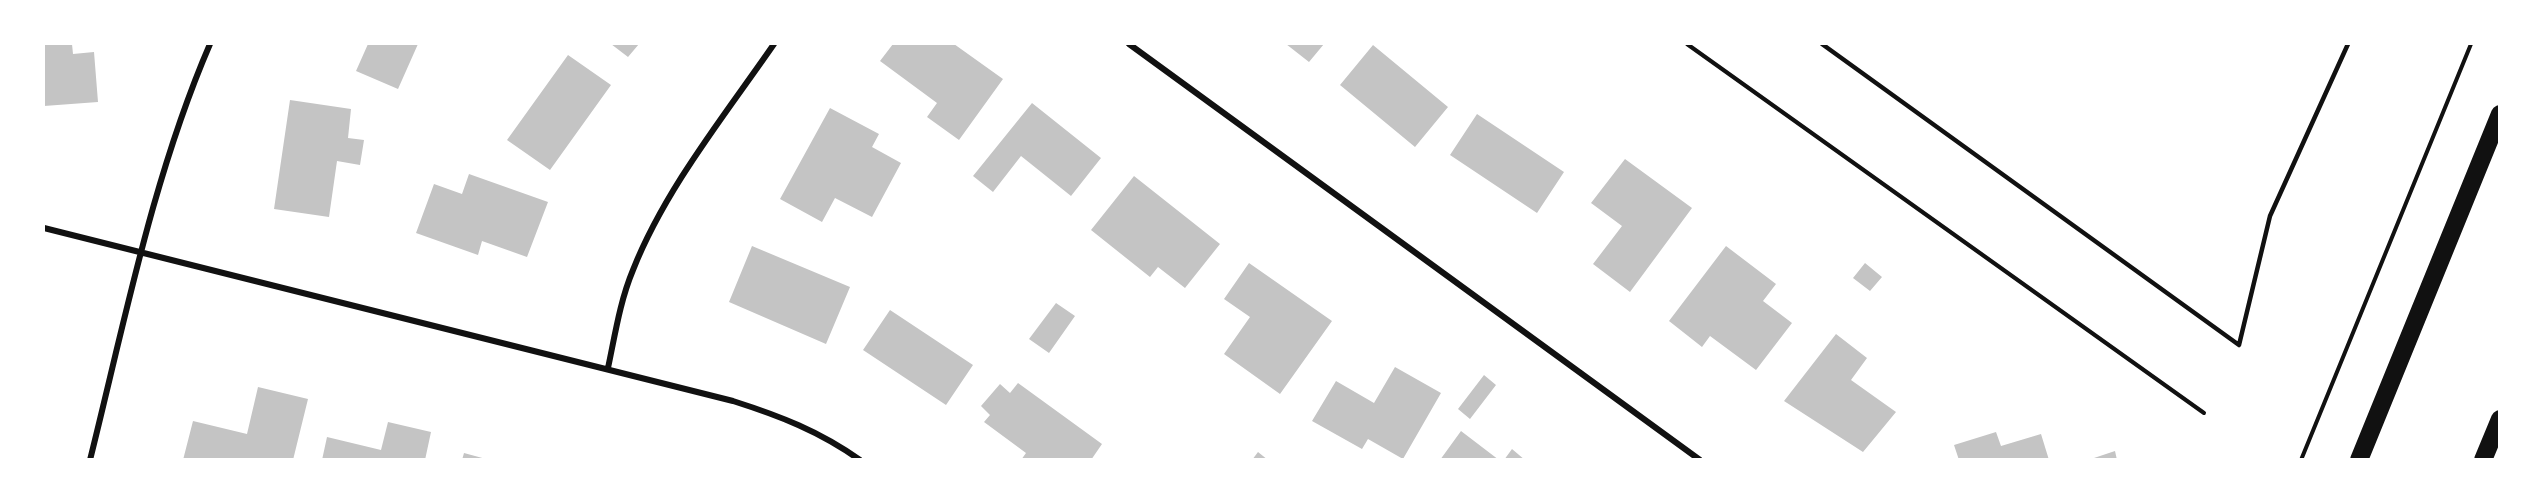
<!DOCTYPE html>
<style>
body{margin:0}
#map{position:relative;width:2543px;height:503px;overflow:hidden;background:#fff;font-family:"Source Sans 3",sans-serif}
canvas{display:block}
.frame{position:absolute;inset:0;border:45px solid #fff;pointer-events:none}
</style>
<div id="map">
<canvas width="2543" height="503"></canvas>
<div class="frame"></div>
</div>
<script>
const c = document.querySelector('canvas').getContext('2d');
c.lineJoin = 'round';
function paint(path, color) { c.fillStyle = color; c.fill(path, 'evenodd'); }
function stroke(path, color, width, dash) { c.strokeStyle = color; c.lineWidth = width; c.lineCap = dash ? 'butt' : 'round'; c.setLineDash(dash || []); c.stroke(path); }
paint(new Path2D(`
 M 72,44 L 73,54 L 94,52 L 98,102 L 44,106 L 44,45 Z
 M 368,44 L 418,44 L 398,89 L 356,71 Z
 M 611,44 L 639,44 L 628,57 Z
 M 893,44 L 954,44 L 1003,79 L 959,140 L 927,117 L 937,103 L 880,61 Z
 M 1286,44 L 1324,44 L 1309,62 Z
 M 1373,45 L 1448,107 L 1415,147 L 1340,85 Z
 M 568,55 L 611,85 L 550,170 L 507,140 Z
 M 290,100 L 351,109 L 348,138 L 364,140 L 360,165 L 337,161 L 329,217 L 274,209 Z
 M 1032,103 L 1101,158 L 1071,196 L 1021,156 L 993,192 L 973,176 Z
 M 830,108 L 879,134 L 872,147 L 901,163 L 872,217 L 835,198 L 822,222 L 780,199 Z
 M 1477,114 L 1564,172 L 1537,213 L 1450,155 Z
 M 1625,159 L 1692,208 L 1630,292 L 1593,264 L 1622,226 L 1591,203 Z
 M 469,174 L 548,202 L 527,257 L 482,241 L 478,255 L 416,233 L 434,184 L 462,194 Z
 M 1134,176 L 1220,244 L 1185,288 L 1158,267 L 1150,277 L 1091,230 Z
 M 752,246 L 850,287 L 826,344 L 729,302 Z
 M 1726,246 L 1776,284 L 1763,301 L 1792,323 L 1756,370 L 1710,336 L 1702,347 L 1669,321 Z
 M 1249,263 L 1332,321 L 1280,394 L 1224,354 L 1250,317 L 1224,299 Z
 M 1865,263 L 1882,277 L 1870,291 L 1853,278 Z
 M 1056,303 L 1075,316 L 1049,353 L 1029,339 Z
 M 890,310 L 973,365 L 946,405 L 863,350 Z
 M 1836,334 L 1867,358 L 1851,380 L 1896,412 L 1863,452 L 1784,401 Z
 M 1395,367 L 1441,393 L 1403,459 L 1368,439 L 1362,449 L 1312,421 L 1336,381 L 1374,403 Z
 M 1484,375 L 1496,385 L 1470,419 L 1458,409 Z
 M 1018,383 L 1102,444 L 1091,460 L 1021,460 L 1026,453 L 984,422 L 990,415 L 981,406 L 1000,384 L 1010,393 Z
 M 258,387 L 308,399 L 293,460 L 183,460 L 193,421 L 247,434 Z
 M 388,422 L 431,432 L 425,460 L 322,460 L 327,437 L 381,450 Z
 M 1461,431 L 1499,460 L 1440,460 Z
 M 1996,432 L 2001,446 L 2041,434 L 2049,460 L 1959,460 L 1954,445 Z
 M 1512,449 L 1525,460 L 1504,460 Z
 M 2115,451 L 2117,460 L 2091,460 L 2091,459 Z
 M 1258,452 L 1268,460 L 1252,460 Z
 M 464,453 L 486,459 L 486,460 L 462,460 Z`), '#c4c4c4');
stroke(new Path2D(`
 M 1687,44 L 2204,413
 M 2301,460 L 2471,44`), '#111', 4);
stroke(new Path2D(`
 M 1822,44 L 2239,345 L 2270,216 L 2348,44`), '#111', 4.5);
stroke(new Path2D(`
 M 1129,44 L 1700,460
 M 44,228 L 733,401 C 780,416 819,431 860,460
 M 608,368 C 615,335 620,301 633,270 C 665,189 725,115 774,44
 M 90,460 C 125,320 153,176 210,44`), '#111', 6);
stroke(new Path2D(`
 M 2359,460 L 2500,114
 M 2483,460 L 2500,419`), '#111', 18);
</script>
